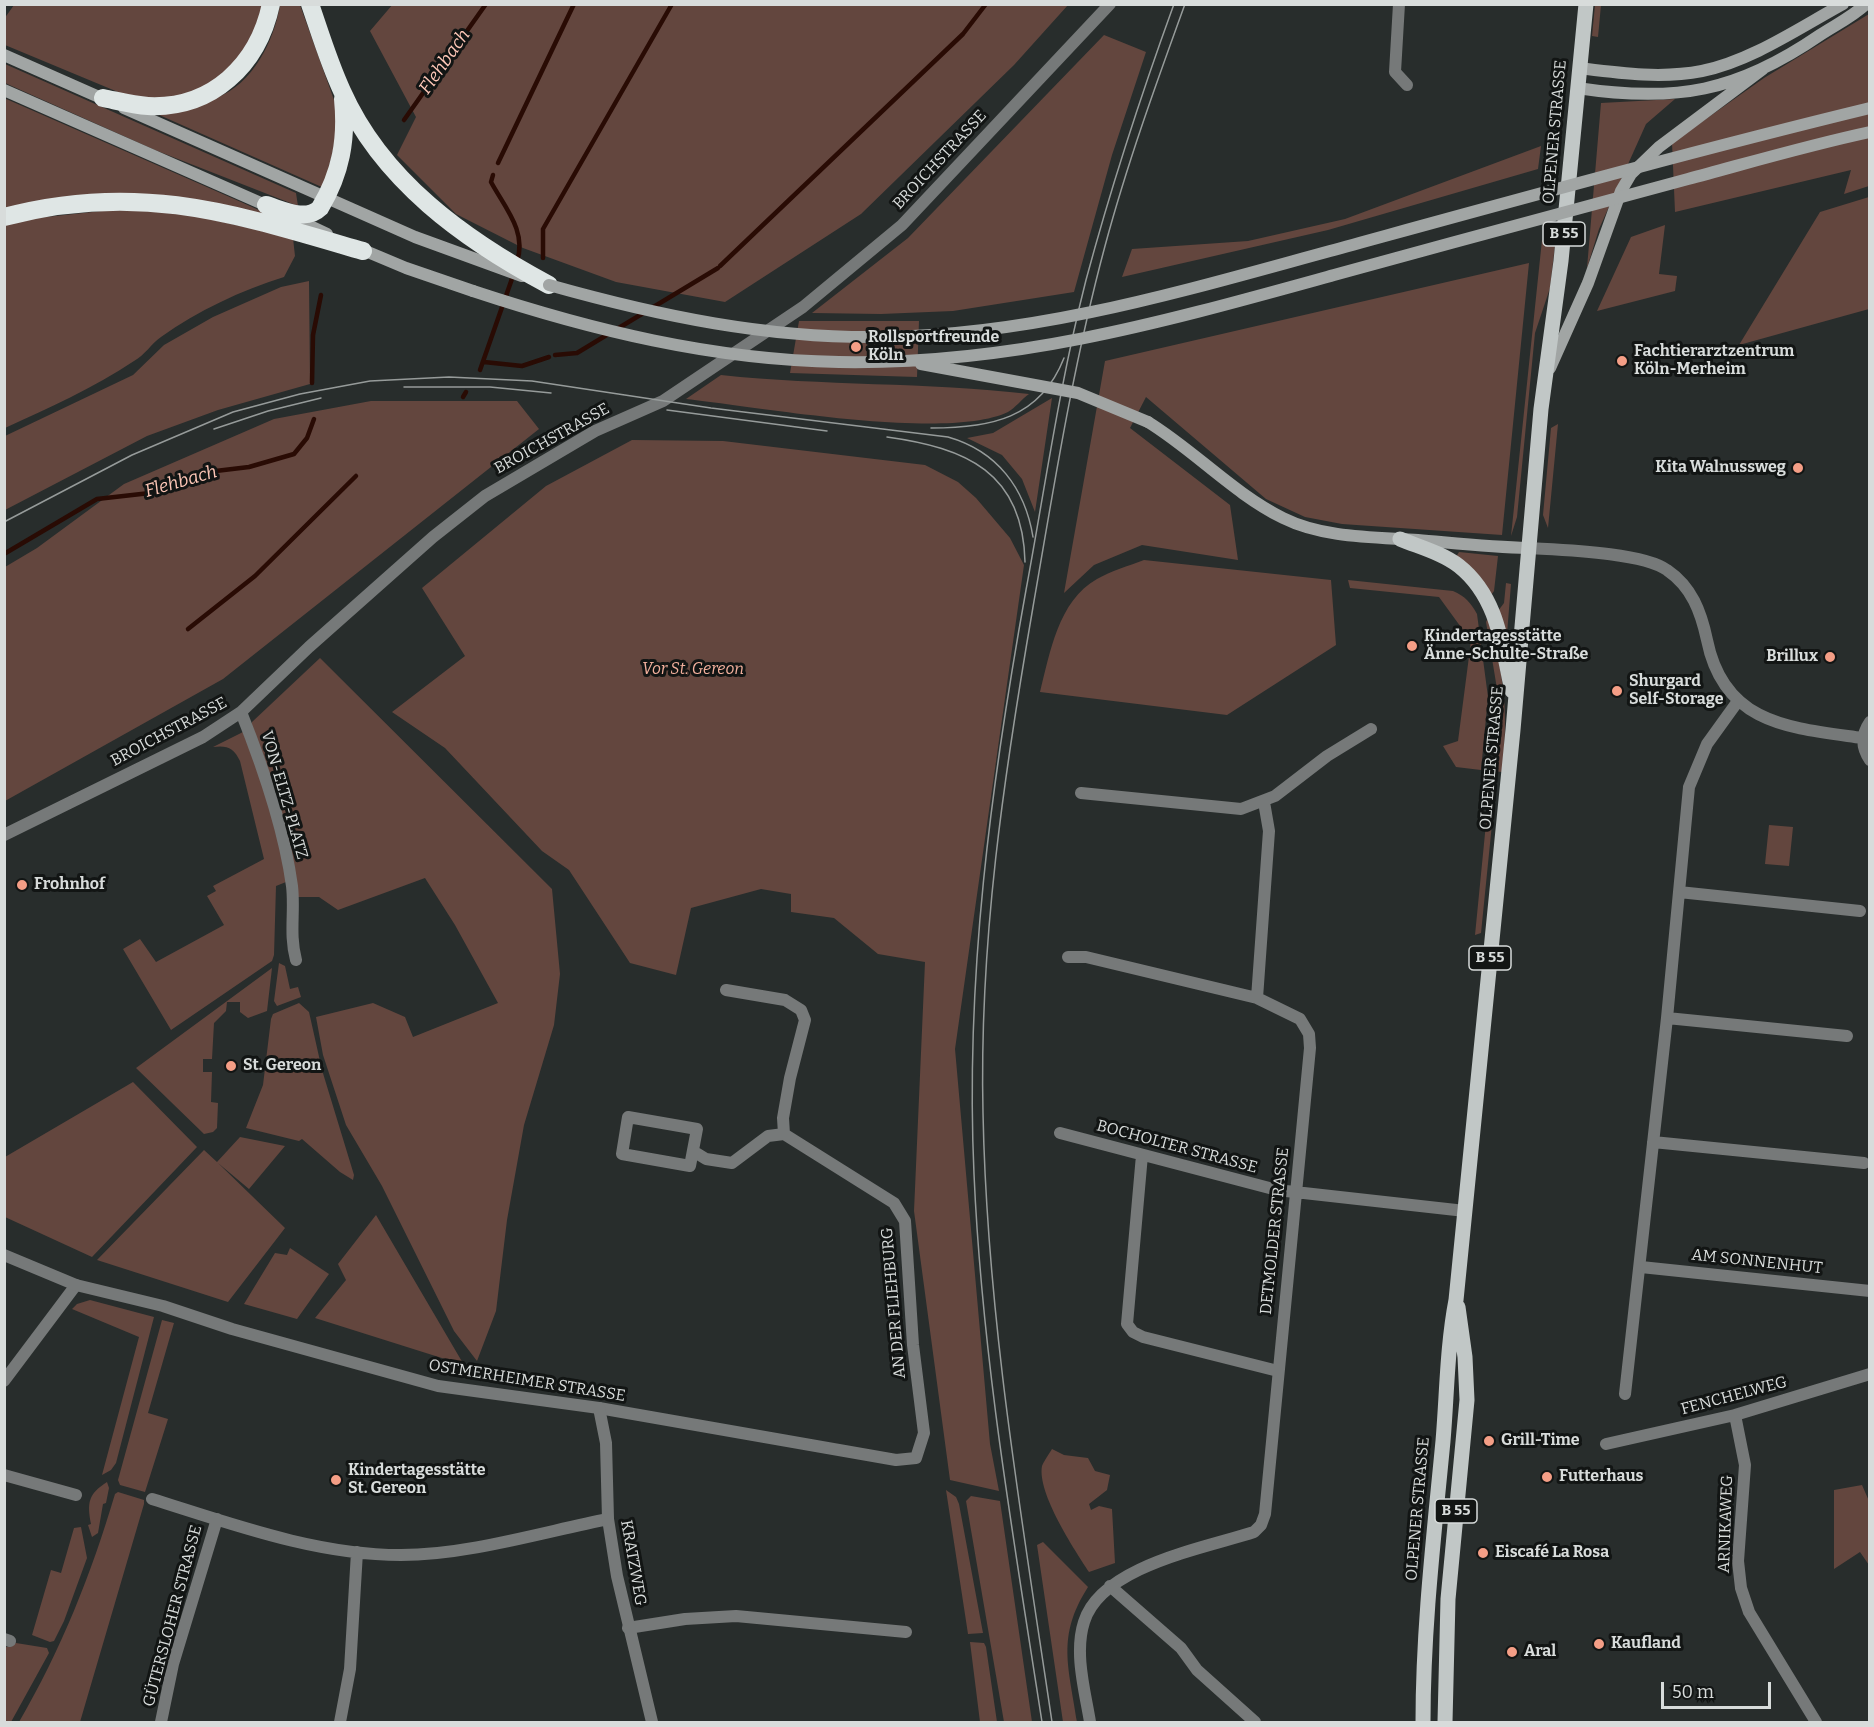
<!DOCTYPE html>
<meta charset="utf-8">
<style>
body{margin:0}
#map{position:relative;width:1874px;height:1727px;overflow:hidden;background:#282d2c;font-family:Bitter,serif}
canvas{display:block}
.frame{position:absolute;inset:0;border:6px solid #d8dcdb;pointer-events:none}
.scale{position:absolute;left:1661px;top:1682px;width:110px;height:27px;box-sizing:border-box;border:3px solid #d8dcdb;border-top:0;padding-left:8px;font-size:18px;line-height:21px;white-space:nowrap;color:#d8dcdb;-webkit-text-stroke:4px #121514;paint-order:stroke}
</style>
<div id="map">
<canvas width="1874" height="1727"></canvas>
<div class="frame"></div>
<div class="scale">50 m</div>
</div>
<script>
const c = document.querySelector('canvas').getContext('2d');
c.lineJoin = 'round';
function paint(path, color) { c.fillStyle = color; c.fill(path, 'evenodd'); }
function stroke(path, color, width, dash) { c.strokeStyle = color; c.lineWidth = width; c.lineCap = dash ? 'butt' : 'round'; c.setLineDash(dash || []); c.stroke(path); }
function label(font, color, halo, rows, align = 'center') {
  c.font = font + ' Bitter,serif'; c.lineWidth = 6; c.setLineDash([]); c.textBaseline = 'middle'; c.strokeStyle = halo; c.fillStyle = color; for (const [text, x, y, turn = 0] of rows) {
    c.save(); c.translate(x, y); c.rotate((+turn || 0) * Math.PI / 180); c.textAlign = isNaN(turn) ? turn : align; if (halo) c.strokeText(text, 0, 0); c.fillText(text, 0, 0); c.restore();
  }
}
paint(new Path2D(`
 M 393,4 L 1068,4 L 1068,5 L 1014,65 L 861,214 L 725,302 L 616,282 L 523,248 L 456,214 L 397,155 L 416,117 L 370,31 Z
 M 14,5 L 264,5 C 258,27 246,53 230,70 C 206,93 162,103 130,97 L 5,45 L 4,19 Z
 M 280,5 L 300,5 L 338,111 L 339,125 L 324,188 L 157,114 C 176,109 198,106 216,98 C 253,84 274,41 280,5 Z
 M 1595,5 L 1601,5 L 1598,37 L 1592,36 Z
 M 1869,14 L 1869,186 L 1844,194 L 1851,170 L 1675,212 L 1672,143 L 1764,78 Z
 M 1104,35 L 1146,52 L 1112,155 L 1074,292 L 953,311 L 881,314 L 812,313 L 908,238 Z
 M 5,64 L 296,193 L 298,206 L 155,150 L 5,83 Z
 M 4,98 L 241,202 L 272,216 L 229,207 L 5,211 Z
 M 1675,99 L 1646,124 L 1599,229 L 1587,268 L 1601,103 Z
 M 1541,146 L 1538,169 L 1328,230 L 1122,277 L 1132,249 L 1248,241 L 1345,219 Z
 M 1869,197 L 1869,309 L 1739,345 L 1820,212 Z
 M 111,210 L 175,211 L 293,238 L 295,256 L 284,277 C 242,290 197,311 161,337 C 151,344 145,355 134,361 C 94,388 48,408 5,428 L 4,225 L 37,218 Z
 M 1665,225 L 1659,274 L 1677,276 L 1675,291 L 1597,311 L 1631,237 Z
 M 1556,236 L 1550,288 L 1535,333 L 1517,517 L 1511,536 L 1542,240 Z
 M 1529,263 L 1502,535 L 1342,524 L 1305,517 L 1266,499 L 1146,397 L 1130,428 L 1230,505 L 1238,560 L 1142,545 L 1094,565 L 1064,593 L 1105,361 Z
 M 309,281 L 310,384 L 218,410 L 147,436 L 5,510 L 5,436 L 133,375 L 164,345 L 213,317 L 281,287 Z
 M 799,321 L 919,321 L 917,377 L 790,373 Z
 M 721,375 C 823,386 926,382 1029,394 C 1022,399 1015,408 1008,412 C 947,441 759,407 686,399 Z
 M 1052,398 L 1035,512 L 1022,479 L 1002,455 L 967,438 L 993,433 Z
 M 371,401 L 517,401 L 539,429 L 223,679 L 5,801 L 5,567 L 37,548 L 124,484 L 274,419 Z
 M 1558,424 L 1548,528 L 1543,515 L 1544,504 L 1551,428 Z
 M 632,440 L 723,441 L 925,465 L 958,482 L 976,498 L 1010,538 L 1024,565 L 955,1049 L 990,1444 L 999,1491 L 950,1480 L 914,1211 L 925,962 L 878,954 L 834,918 L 791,912 L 791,894 L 761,889 L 691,908 L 676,975 L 630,963 L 569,870 L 542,851 L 445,748 L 392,712 L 465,656 L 422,588 L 546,486 Z
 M 1459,552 L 1498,556 L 1494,591 L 1491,595 L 1456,557 Z
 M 1144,560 L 1331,580 L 1336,645 L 1227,715 L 1040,692 C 1050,653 1058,601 1097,579 C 1111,571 1128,566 1144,560 Z
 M 1348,580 L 1453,591 C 1465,596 1471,603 1477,614 L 1488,697 L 1481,770 L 1456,767 L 1443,746 L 1458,741 L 1471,641 L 1439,597 L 1350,588 Z
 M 1506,583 L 1511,584 L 1507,634 L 1498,611 L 1504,603 Z
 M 1488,618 C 1504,673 1509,714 1502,772 L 1492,771 L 1498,695 L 1486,622 Z
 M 320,658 L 552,889 L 560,974 L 554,1025 L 524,1125 L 507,1220 L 496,1311 L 477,1361 L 454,1331 L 382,1186 L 346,1125 L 323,1055 L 316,1017 L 373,1003 L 405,1017 L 413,1037 L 498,1003 L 455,925 L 425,878 L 338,910 L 319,897 L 296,897 L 251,729 L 252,722 Z
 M 243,732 C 262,780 283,830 286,882 L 276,886 L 274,955 L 272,961 L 171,1030 L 123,949 L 140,939 L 156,962 L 224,925 L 207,896 L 216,891 L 213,886 L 264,859 L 240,761 C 234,748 227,745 213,747 Z
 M 1488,803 L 1494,804 L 1481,933 L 1475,935 Z
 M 1769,825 L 1793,827 L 1789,866 L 1765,864 Z
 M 279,963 L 285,966 L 290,989 L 298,987 L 301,997 L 277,1006 L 274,1001 Z
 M 272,968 L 267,1011 L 248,1018 L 240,1012 L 240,1002 L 227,1002 L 226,1011 L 214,1023 L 212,1059 L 203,1059 L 203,1072 L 212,1072 L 211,1102 L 218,1103 L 217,1128 L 213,1132 L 204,1134 L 136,1068 Z
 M 299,1003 L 309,1012 L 322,1070 L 354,1175 L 353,1180 L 340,1172 L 302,1139 L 299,1141 L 246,1128 L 263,1085 L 271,1019 L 273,1014 Z
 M 133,1082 L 197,1147 L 92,1257 L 5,1217 L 5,1157 Z
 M 240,1137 L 285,1146 L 249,1189 L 218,1163 L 285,1228 L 228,1302 L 97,1260 L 204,1150 L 217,1162 Z
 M 376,1215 L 464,1365 L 315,1318 L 346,1280 L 338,1264 Z
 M 290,1248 L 329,1274 L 297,1319 L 244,1304 L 275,1253 L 287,1255 Z
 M 90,1300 L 154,1317 L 116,1463 L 111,1470 L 102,1475 L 139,1337 L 72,1309 L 77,1304 Z
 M 162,1320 L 174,1323 L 148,1413 L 168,1419 L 145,1492 L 120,1485 L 118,1480 Z
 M 1052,1449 L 1064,1455 L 1088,1458 L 1095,1471 L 1110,1475 L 1107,1490 L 1089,1504 L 1091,1510 L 1099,1506 L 1112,1509 L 1115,1563 L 1089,1572 C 1074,1549 1037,1493 1042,1466 C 1044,1461 1049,1454 1052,1449 Z
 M 107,1482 L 109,1488 L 106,1503 L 103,1504 L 98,1533 L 92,1537 L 88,1525 L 91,1524 C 87,1503 88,1494 107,1482 Z
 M 1862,1485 L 1869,1501 L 1869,1565 L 1860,1552 L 1834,1569 L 1834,1490 Z
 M 946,1490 L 956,1497 L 959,1504 L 983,1633 L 968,1634 Z
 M 118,1492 L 144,1500 L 144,1504 L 80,1722 L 19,1722 C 61,1650 91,1575 115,1494 Z
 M 971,1496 L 1000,1501 L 1032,1722 L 1004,1722 L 966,1501 Z
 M 81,1527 L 87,1558 L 64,1621 L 54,1641 L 50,1642 L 32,1635 L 51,1570 L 61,1573 L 74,1528 Z
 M 1043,1542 L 1088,1587 C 1056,1637 1069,1667 1077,1722 L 1063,1722 L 1037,1545 Z
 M 970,1642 L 984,1643 L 986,1647 L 997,1722 L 980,1722 Z
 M 16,1643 L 47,1648 L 49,1653 L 11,1722 L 5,1722 L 4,1648 Z`), '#63463e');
stroke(new Path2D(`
 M 404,120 L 486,4
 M 498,163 L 574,4
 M 493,175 L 491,182 C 505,208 527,231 517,262
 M 543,258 L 543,229 L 672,4
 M 720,266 L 963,34 L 986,4
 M 617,329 L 718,268
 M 555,355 L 577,353 L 610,333
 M 484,362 L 522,366 L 549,357
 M 480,370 L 514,273
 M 312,383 L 313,335 L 321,295
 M 463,397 L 466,392
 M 4,554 L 97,499 L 150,493 L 199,473 L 249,467 L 294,454 L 307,438 L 314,419
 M 188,629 L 255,576 L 356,476`), '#290b04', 4.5);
stroke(new Path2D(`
 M 1399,4 L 1395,72 L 1407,85
 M 1528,548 C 1560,550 1642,552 1667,570 C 1692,587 1701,612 1707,640 C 1724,725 1791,728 1862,738
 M 241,712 C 263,767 284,827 292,886 C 295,911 289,934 296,960
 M 1870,722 C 1861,735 1861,747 1870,760
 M 1081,793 L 1241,809 L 1275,796 L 1327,756 L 1371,729
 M 4,835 L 203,737 L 241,712 L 309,647 L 433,537 L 485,496 L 595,431 L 663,401 L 803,307 L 902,225 L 1110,4
 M 1679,892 L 1860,911
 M 1068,957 L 1086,957 L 1257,998 L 1300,1019 L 1309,1034 L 1310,1048 L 1265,1514 L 1261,1525 L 1254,1532 C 1205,1548 1101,1566 1084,1622 C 1074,1653 1085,1691 1090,1722
 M 726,990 L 785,1000 L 801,1010 L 805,1020 L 790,1078 L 783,1118 L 784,1134
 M 1257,998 L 1269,831 L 1264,802
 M 1667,1018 L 1847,1036
 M 628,1117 L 697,1129 L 690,1166 L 622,1154 Z
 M 1060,1133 L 1277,1190 L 1465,1211
 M 1653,1142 L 1864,1163
 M 1142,1155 L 1127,1324 L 1133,1332 L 1143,1337 L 1278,1371
 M 1641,1267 L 1870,1291
 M 4,1381 L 76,1285
 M 1625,1394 L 1667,1018 L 1689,787 L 1707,744 L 1738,701
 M 599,1408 L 896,1460 L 916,1458 L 924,1433 L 913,1345 L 905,1221 L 894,1203 L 784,1134 L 768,1136 L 732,1163 L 706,1159 L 693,1151
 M 1735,1415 L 1745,1465 L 1738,1561 L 1741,1588 L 1749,1612 L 1816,1722
 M 1606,1444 L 1735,1415 L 1870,1374
 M 4,1475 L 76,1495
 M 152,1499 C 232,1524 316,1555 401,1555 C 467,1555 543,1532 608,1519
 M 1110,1586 L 1181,1648 L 1197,1670 L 1255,1722
 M 628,1628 L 685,1619 L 736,1616 L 906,1632
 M 4,1639 L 10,1641
 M 161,1722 L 173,1664 L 217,1519
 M 340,1722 L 350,1669 L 357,1552`), '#767979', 12);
stroke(new Path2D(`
 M 4,1255 L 76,1285 L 163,1306 L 232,1329 L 438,1386 L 599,1408 L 606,1443 L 608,1519 L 617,1576 L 652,1722`), '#767979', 12);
stroke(new Path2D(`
 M 4,55 L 108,101
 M 1579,68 C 1619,73 1661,79 1702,71 C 1751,61 1799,28 1843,4
 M 1577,88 C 1676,103 1737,92 1820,35 C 1835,25 1852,17 1866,4
 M 4,90 L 272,208
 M 124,108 L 415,237 L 522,276
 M 291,217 L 327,234
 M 356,247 L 406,268 L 473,291
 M 1550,368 L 1588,283 L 1621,191 L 1631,174 L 1659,147 L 1763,69
 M 1148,422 C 1195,451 1233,493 1283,518 C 1323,538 1373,537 1418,540 C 1454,543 1491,547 1528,548`), '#a1a5a4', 12);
stroke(new Path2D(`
 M 1400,539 C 1419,547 1442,553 1459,566 C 1498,597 1502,646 1512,691
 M 1423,1722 C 1423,1628 1434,1535 1443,1441 C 1447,1394 1447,1347 1456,1300 L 1513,730 L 1541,409 L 1561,261 L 1586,4
 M 1445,1722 L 1448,1599 L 1467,1400 L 1465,1357 L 1458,1307`), '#c1c7c6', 15);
stroke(new Path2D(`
 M 310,4 C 320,33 329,63 342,91 C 382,181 465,240 549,285
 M 103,98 C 118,101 133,105 148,106 C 212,109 258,65 271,4
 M 266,205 C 283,210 306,222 320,208 C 341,173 347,139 343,99
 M 4,217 C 139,181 236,214 363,251`), '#dfe6e5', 18);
stroke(new Path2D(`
 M 404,387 L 490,387 L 551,393
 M 667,410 L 827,431
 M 931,428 C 990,428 1040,419 1064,358
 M 214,429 L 268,411 L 321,398
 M 887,437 C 966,448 1023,472 1025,562
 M 4,522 L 132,455 L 233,412 L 300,394 L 370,381 L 449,377 L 532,381 L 711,408 L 948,437 C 997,451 1025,488 1033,537
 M 1042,1722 C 1014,1541 982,1358 974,1174 C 965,977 991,784 1026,590 C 1045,487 1060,382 1086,280 C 1111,187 1141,95 1174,4
 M 1052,1722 C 1022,1520 987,1317 983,1113 C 979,942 1004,775 1033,607 C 1054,486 1073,365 1105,246 C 1127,164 1156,84 1185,4`), '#969b9a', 1.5);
stroke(new Path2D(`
 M 549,285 C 659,316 769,339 884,337 C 1037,335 1183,291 1330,251 C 1509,202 1689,152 1870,108
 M 473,291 C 591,330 713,360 839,362 C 1014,365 1167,321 1334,275 C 1452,243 1570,210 1688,179 C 1748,163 1809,145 1870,132
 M 921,364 L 1078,393 L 1148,422`), '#a1a5a4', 12);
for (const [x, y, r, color] of [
 [856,347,6,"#f49e86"],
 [1622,361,6,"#f49e86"],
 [1798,468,6,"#f49e86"],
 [1412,646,6,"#f49e86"],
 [1830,657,6,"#f49e86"],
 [1617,691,6,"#f49e86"],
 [22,885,6,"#f49e86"],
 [231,1066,6,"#f49e86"],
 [1489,1441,6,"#f49e86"],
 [1547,1477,6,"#f49e86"],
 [336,1480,6,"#f49e86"],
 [1483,1553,6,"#f49e86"],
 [1599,1644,6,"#f49e86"],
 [1512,1652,6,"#f49e86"]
]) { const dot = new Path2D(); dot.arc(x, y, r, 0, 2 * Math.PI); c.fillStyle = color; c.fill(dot); stroke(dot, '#121514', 2); }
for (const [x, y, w] of [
 [1564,234,42],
 [1490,958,42],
 [1456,1511,42]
]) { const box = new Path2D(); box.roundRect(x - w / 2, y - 12, w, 24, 4.5); c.fillStyle = '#121514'; c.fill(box); stroke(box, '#d8dcdb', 1.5); }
label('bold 15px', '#d8dcdb', null, [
 ["B 55",1564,234],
 ["B 55",1490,958],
 ["B 55",1456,1511]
]);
label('16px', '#d8dcdb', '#121514', [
 ["OLPENER STRASSE",1555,132,-85],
 ["BROICHSTRASSE",940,160,-47],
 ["BROICHSTRASSE",552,439,-29],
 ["BROICHSTRASSE",169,732,-28],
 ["OLPENER STRASSE",1492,758,-85],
 ["VON-ELTZ-PLATZ",284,795,74],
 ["BOCHOLTER STRASSE",1177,1147,15],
 ["DETMOLDER STRASSE",1275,1231,-84],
 ["AM SONNENHUT",1757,1262,6],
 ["AN DER FLIEHBURG",894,1303,-95],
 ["OSTMERHEIMER STRASSE",527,1381,9],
 ["FENCHELWEG",1734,1396,-15],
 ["OLPENER STRASSE",1418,1509,-85],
 ["ARNIKAWEG",1726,1524,-88],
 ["KRATZWEG",633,1563,80],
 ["GÜTERSLOHER STRASSE",173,1616,-75]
]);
label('bold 16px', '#d8dcdb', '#121514', [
 ["Rollsportfreunde",868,338],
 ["Köln",868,356],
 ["Fachtierarztzentrum",1634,352],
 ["Köln-Merheim",1634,370],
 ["Kita Walnussweg",1786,468,"right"],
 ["Kindertagesstätte",1424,637],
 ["Änne-Schulte-Straße",1424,655],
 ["Brillux",1818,657,"right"],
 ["Shurgard",1629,682],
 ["Self-Storage",1629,700],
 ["Frohnhof",34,885],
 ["St. Gereon",243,1066],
 ["Grill-Time",1501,1441],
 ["Kindertagesstätte",348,1471],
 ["St. Gereon",348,1489],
 ["Futterhaus",1559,1477],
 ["Eiscafé La Rosa",1495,1553],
 ["Kaufland",1611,1644],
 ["Aral",1524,1652]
], 'left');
label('italic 16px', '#f3b09d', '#121514', [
 ["Vor St. Gereon",693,670]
]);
label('italic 18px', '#fec7b7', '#121514', [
 ["Flehbach",445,62,-55],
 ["Flehbach",181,482,-16]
]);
</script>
